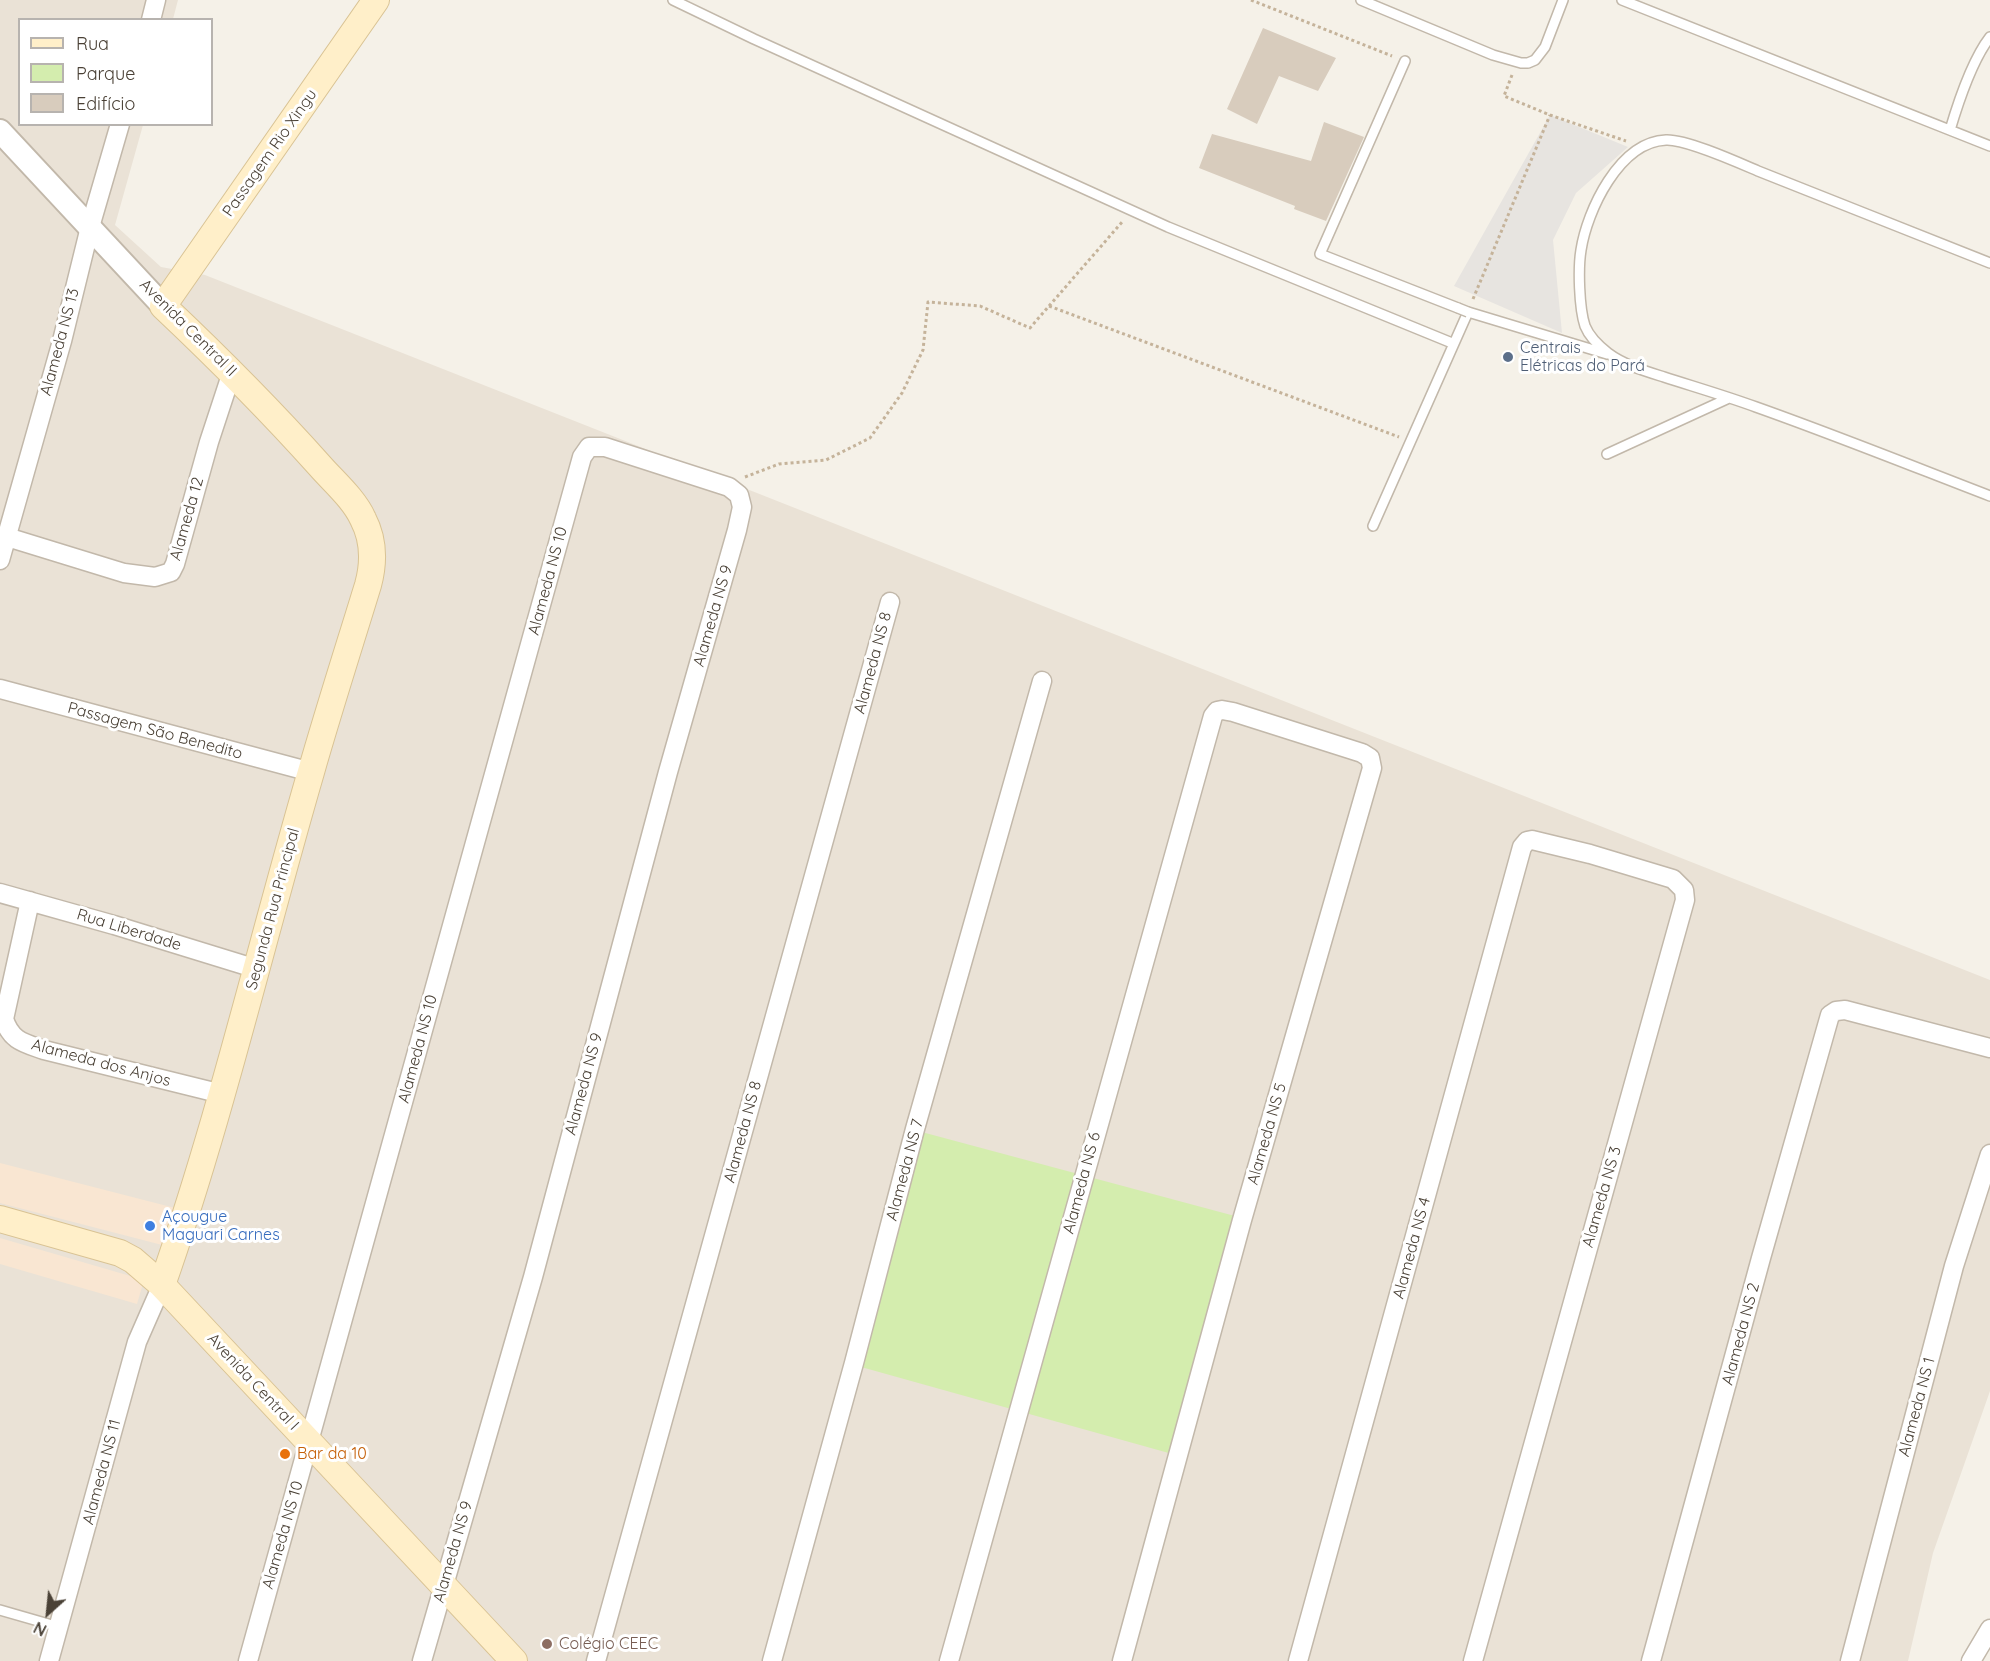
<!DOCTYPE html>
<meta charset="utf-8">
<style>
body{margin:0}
#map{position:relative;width:1990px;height:1661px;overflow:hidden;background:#f5f1e8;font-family:Quicksand,sans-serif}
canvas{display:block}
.legend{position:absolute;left:18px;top:18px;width:195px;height:108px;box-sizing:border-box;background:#fff;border:2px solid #b7b3af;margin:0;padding:8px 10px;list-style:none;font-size:18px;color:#4a4136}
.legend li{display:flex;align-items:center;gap:12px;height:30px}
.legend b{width:30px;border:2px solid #b7b3af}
.north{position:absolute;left:18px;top:1583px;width:60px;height:60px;-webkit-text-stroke:4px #fff;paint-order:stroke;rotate:207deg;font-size:16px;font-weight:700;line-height:24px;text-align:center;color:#4a4136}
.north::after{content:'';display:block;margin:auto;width:21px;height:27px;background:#4a4136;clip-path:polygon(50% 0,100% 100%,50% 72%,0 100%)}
</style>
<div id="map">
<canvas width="1990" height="1661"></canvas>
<ul class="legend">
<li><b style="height:8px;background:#ffefc9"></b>Rua</li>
<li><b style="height:16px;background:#d4edae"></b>Parque</li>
<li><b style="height:16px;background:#d8ccbd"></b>Edifício</li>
</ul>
<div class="north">N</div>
</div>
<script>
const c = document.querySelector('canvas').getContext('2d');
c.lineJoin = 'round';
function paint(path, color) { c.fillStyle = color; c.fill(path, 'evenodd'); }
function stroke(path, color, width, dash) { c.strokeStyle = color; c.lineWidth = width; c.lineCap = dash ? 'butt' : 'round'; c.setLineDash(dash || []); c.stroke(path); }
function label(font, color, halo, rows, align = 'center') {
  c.font = font + ' Quicksand,sans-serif'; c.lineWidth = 6; c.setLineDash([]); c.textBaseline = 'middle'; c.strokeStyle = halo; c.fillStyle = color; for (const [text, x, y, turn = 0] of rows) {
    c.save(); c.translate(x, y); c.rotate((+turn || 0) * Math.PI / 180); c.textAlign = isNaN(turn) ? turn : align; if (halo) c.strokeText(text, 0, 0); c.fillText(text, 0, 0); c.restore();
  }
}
paint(new Path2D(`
 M 0,0 L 178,0 L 173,19 L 20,20 L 20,124 L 143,125 L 115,225 L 161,267 L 205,275 L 1990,980 L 1990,1391 L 1933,1553 L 1908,1661 L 0,1661 Z`), '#eae2d6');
paint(new Path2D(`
 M 0,1163 L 175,1208 L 166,1246 L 0,1203 Z
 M 0,1238 L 144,1280 L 137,1304 L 0,1264 Z`), '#f9e6d2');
paint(new Path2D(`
 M 918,1131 L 1246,1219 L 1183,1457 L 854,1365 Z`), '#d4edae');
paint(new Path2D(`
 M 1550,115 L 1628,147 L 1576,193 L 1553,240 L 1562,333 L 1454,286 Z`), '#e7e4e0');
paint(new Path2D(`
 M 1263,28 L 1336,58 L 1318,91 L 1279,76 L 1257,124 L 1227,109 Z
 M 1324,122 L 1364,137 L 1326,221 L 1294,209 L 1295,206 L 1199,168 L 1212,134 L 1311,161 Z`), '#d8ccbd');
const service = new Path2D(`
 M 673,0 L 754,39 L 1168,227 L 1452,343
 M 1361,0 L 1493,55 L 1521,63 L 1528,63 L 1535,60 L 1545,47 L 1563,0
 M 1622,0 L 1990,146
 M 1405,61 L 1320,254 L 1458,308
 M 1950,130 C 1958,103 1973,59 1990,37
 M 1990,263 C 1913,232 1835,202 1758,171 C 1737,162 1686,139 1666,140 C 1619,142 1587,211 1581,250 C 1578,268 1579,308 1585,326 C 1589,336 1599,346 1608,353 C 1624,365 1645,371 1664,377 C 1695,387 1726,396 1756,407 C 1835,435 1912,466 1990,496
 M 1607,454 L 1729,398
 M 1373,526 L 1468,312 L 1607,354
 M 0,1610 L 59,1627`);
const minor = new Path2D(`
 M 151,20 L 156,0
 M 7,537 L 124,573 L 155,577 L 171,572 L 175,564 L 209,442 L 232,372
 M 0,560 L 62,341 L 90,227 L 120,124
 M 0,689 L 311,772
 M 0,893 L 114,925 L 257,969
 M 30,901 L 4,1019 C 11,1041 24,1043 44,1050 L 222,1094
 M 49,1661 L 137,1342 L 162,1285
 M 248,1661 L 582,457 L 589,447 L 605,447 L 729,487 L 739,495 L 742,507 L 737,530 L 668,772 L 533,1277 L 422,1661
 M 596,1661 L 890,602
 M 772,1661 L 854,1363 L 915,1129 L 1042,681
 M 949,1661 L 1213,716 L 1217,711 L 1222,710 L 1233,712 L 1362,753 L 1370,758 L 1372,768 L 1242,1220 L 1122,1661
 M 1298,1661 L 1522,847 L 1527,841 L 1532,840 L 1590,854 L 1673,879 L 1684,890 L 1685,900 L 1473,1661
 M 1651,1661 L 1761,1258 L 1830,1015 L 1836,1011 L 1845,1010 L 1990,1048
 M 1850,1661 L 1954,1266 L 1990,1154
 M 1971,1661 L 1990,1629`);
const tertiary = new Path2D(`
 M 0,131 L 163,306`);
const secondary = new Path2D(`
 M 0,1219 L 120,1253 L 133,1260 L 162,1285 L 514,1661
 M 162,1285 C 221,1117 261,943 311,772 C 329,709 349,647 368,585 C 374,563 374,540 363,519 C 354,499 334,482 320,466 C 270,410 217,357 163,306 L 376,0`);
stroke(service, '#c2b8aa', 12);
stroke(minor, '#c2b8aa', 21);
stroke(tertiary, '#c2b8aa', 26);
stroke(secondary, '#d9c394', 28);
stroke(new Path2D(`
 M 1251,0 L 1392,56
 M 1512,75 L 1504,96 L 1550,115 L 1626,141
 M 1473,299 L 1550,115
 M 1049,306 L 1123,221
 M 745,477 L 779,464 L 826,460 L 870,438 L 902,393 L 923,350 L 928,302 L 980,306 L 1030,328 L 1049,306 L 1399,437`), '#c5b39a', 3, [3, 3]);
stroke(service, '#fff', 9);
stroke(minor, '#fff', 18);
stroke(tertiary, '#fff', 22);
stroke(secondary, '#ffefc9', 26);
const serviceBridge = new Path2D(`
 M 1458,308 L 1468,312`);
stroke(serviceBridge, '#c2b8aa', 12, []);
stroke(serviceBridge, '#fff', 9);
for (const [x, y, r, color] of [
 [1508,357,6,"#5c6f8a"],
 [150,1226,6,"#3f7fe0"],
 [285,1454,6,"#e8710a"],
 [547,1644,6,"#8d6e63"]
]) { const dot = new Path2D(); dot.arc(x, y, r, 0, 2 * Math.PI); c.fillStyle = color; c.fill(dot); stroke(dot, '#fff', 2); }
label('16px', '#4a4136', '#fff', [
 ["Passagem Rio Xingu",270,153,-55],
 ["Avenida Central II",188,328,45],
 ["Alameda NS 13",60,342,-75],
 ["Alameda 12",187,519,-74],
 ["Alameda NS 10",548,581,-75],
 ["Alameda NS 9",713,616,-74],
 ["Alameda NS 8",873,663,-75],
 ["Passagem São Benedito",155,731,15],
 ["Segunda Rua Principal",273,909,-75],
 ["Rua Liberdade",129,930,17],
 ["Alameda NS 10",418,1049,-75],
 ["Alameda dos Anjos",101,1063,15],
 ["Alameda NS 9",584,1084,-75],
 ["Alameda NS 8",743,1132,-75],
 ["Alameda NS 5",1267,1134,-74],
 ["Alameda NS 7",905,1170,-75],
 ["Alameda NS 6",1082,1183,-75],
 ["Alameda NS 3",1602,1197,-74],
 ["Alameda NS 4",1412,1248,-75],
 ["Alameda NS 2",1741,1334,-75],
 ["Avenida Central I",253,1382,47],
 ["Alameda NS 1",1917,1407,-75],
 ["Alameda NS 11",102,1472,-75],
 ["Alameda NS 10",283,1535,-74],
 ["Alameda NS 9",453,1552,-74]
]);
label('16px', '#4e5e75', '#fff', [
 ["Centrais",1520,348],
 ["Elétricas do Pará",1520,366]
], 'left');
label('16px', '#366cbe', '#fff', [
 ["Açougue",162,1217],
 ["Maguari Carnes",162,1235]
], 'left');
label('16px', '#c56008', '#fff', [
 ["Bar da 10",297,1454]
], 'left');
label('16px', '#785e54', '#fff', [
 ["Colégio CEEC",559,1644]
], 'left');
</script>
